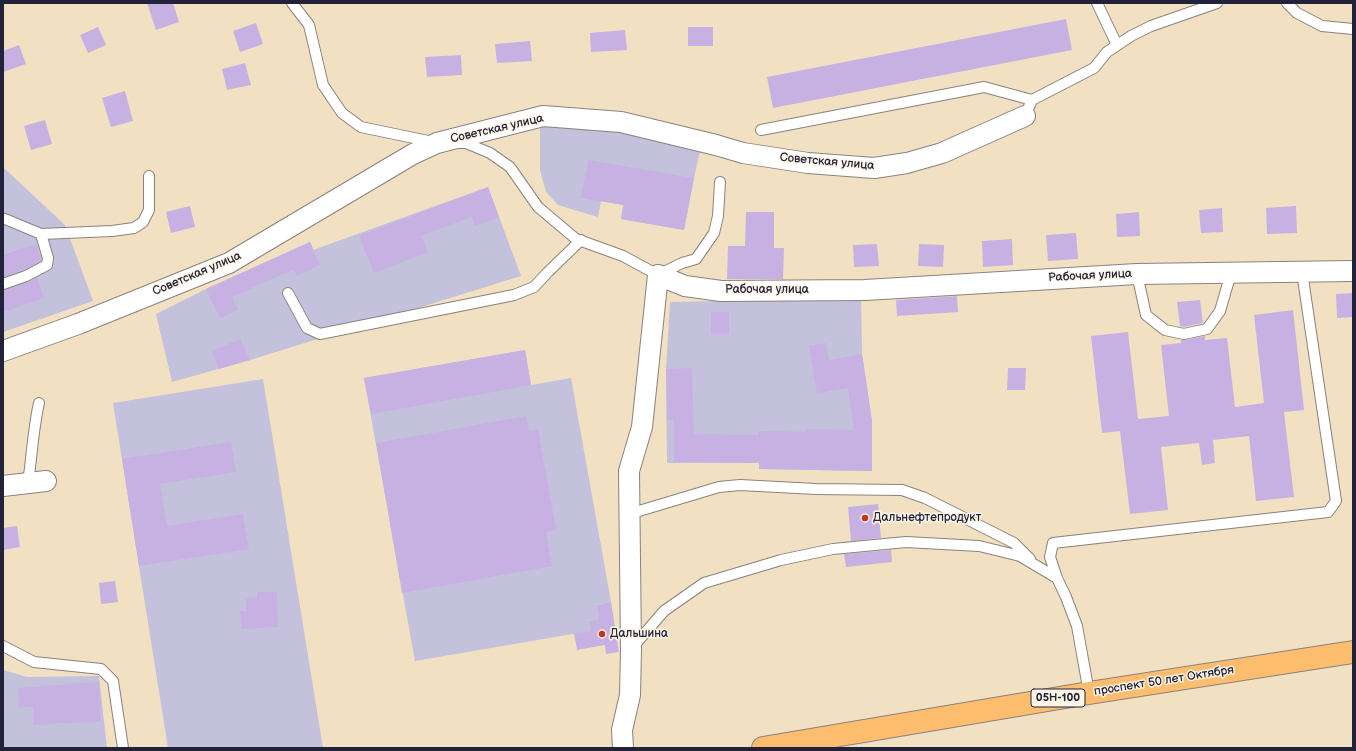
<!DOCTYPE html>
<meta charset="utf-8">
<style>
body{margin:0}
#map{position:relative;width:1356px;height:751px;overflow:hidden;background:#f1e1c2;font-family:"Balsamiq Sans",sans-serif}
canvas{display:block}
.frame{position:absolute;inset:0;border:4px solid #22223b;pointer-events:none}
</style>
<div id="map">
<canvas width="1356" height="751"></canvas>
<div class="frame"></div>
</div>
<script>
const c = document.querySelector('canvas').getContext('2d');
c.lineJoin = 'round';
function paint(path, color) { c.fillStyle = color; c.fill(path, 'evenodd'); }
function stroke(path, color, width, dash) { c.strokeStyle = color; c.lineWidth = width; c.lineCap = dash ? 'butt' : 'round'; c.setLineDash(dash || []); c.stroke(path); }
function label(font, color, halo, rows, align = 'center') {
  c.font = font + ' "Balsamiq Sans",sans-serif'; c.lineWidth = 3; c.setLineDash([]); c.textBaseline = 'middle'; c.strokeStyle = halo; c.fillStyle = color; for (const [text, x, y, turn = 0] of rows) {
    c.save(); c.translate(x, y); c.rotate((+turn || 0) * Math.PI / 180); c.textAlign = isNaN(turn) ? turn : align; if (halo) c.strokeText(text, 0, 0); c.fillText(text, 0, 0); c.restore();
  }
}
paint(new Path2D(`
 M 540,125 L 618,131 L 700,151 L 694,178 L 684,230 L 621,219 L 623,205 L 601,201 L 598,217 L 558,205 L 546,192 L 540,170 Z
 M 4,168 L 65,225 L 93,301 L 3,332 L 3,169 Z
 M 488,187 L 521,276 L 250,360 L 172,382 L 156,314 L 206,289 L 310,242 L 313,250 Z
 M 861,298 L 862,354 L 872,421 L 872,471 L 759,469 L 759,463 L 667,463 L 666,369 L 670,302 Z
 M 525,350 L 531,385 L 571,378 L 611,602 L 596,605 L 599,619 L 588,621 L 590,631 L 415,661 L 364,378 Z
 M 263,379 L 323,748 L 168,748 L 113,403 Z
 M 3,670 L 27,677 L 99,676 L 107,748 L 3,748 Z`), '#c3c1db');
paint(new Path2D(`
 M 147,3 L 173,3 L 179,22 L 156,30 Z
 M 1066,19 L 1072,50 L 773,108 L 767,77 Z
 M 256,23 L 263,44 L 240,52 L 233,31 Z
 M 98,27 L 106,45 L 88,53 L 80,35 Z
 M 688,27 L 713,27 L 713,46 L 688,46 Z
 M 625,30 L 627,50 L 591,52 L 590,33 Z
 M 530,41 L 532,61 L 497,63 L 495,44 Z
 M 19,45 L 26,64 L 3,72 L 3,51 Z
 M 461,55 L 462,75 L 427,77 L 425,57 Z
 M 245,63 L 251,85 L 227,90 L 222,69 Z
 M 125,91 L 133,121 L 111,127 L 102,98 Z
 M 45,120 L 52,144 L 31,150 L 24,126 Z
 M 588,160 L 694,178 L 684,230 L 621,219 L 624,205 L 581,198 Z
 M 488,187 L 499,217 L 475,226 L 471,217 L 421,236 L 428,252 L 374,273 L 359,236 Z
 M 190,206 L 195,227 L 171,233 L 166,212 Z
 M 1296,206 L 1297,233 L 1267,234 L 1266,208 Z
 M 1222,208 L 1223,232 L 1201,233 L 1199,210 Z
 M 746,212 L 774,212 L 774,248 L 784,248 L 783,279 L 727,279 L 728,246 L 745,246 Z
 M 1139,212 L 1140,236 L 1117,237 L 1116,214 Z
 M 1076,233 L 1078,259 L 1048,261 L 1046,235 Z
 M 1012,239 L 1013,265 L 983,267 L 982,241 Z
 M 310,242 L 320,265 L 297,276 L 294,269 L 232,297 L 238,310 L 220,318 L 206,289 Z
 M 36,244 L 41,261 L 23,270 L 3,277 L 3,255 Z
 M 877,244 L 879,266 L 854,267 L 853,245 Z
 M 919,244 L 944,245 L 943,267 L 918,266 Z
 M 37,278 L 44,298 L 3,312 L 3,290 L 28,282 Z
 M 1353,293 L 1353,317 L 1337,318 L 1336,294 Z
 M 957,296 L 958,312 L 897,316 L 896,300 Z
 M 1200,300 L 1203,323 L 1184,327 L 1180,326 L 1177,302 Z
 M 1293,310 L 1304,410 L 1284,412 L 1294,497 L 1256,501 L 1249,436 L 1213,440 L 1215,463 L 1202,465 L 1199,443 L 1161,447 L 1168,510 L 1130,514 L 1120,431 L 1102,433 L 1091,336 L 1128,332 L 1138,419 L 1169,416 L 1161,345 L 1181,343 L 1181,340 L 1185,340 L 1205,336 L 1205,340 L 1227,338 L 1235,407 L 1264,403 L 1254,315 Z
 M 711,312 L 729,312 L 729,334 L 711,334 Z
 M 240,339 L 250,360 L 219,369 L 212,351 Z
 M 826,343 L 829,360 L 862,354 L 872,421 L 872,471 L 759,469 L 759,463 L 674,462 L 674,420 L 667,420 L 666,369 L 692,368 L 694,434 L 759,435 L 759,431 L 806,432 L 806,429 L 854,430 L 848,388 L 817,393 L 809,346 Z
 M 525,350 L 531,385 L 371,414 L 364,378 Z
 M 1008,368 L 1026,368 L 1025,390 L 1007,390 Z
 M 526,416 L 529,431 L 538,429 L 556,530 L 546,532 L 552,566 L 402,593 L 376,443 Z
 M 231,442 L 236,472 L 160,484 L 167,526 L 243,514 L 249,549 L 139,566 L 122,459 Z
 M 878,504 L 881,538 L 851,541 L 848,507 Z
 M 17,526 L 20,547 L 3,550 L 3,528 Z
 M 891,550 L 892,562 L 846,567 L 844,554 Z
 M 115,581 L 118,602 L 101,604 L 99,583 Z
 M 257,592 L 277,592 L 278,627 L 241,629 L 240,611 L 246,611 L 246,599 L 257,598 Z
 M 611,602 L 619,652 L 606,654 L 605,645 L 577,650 L 574,633 L 590,631 L 588,621 L 599,619 L 596,605 Z
 M 99,682 L 101,721 L 34,725 L 33,707 L 19,708 L 18,688 Z`), '#c7b1e3');
const service = new Path2D(`
 M 292,3 L 309,25 L 323,85 L 342,113 L 361,127 L 433,142
 M 1097,3 L 1117,45
 M 1287,3 L 1297,13 L 1322,26 L 1353,29
 M 1025,116 L 1032,100 L 1094,68 L 1107,52 L 1131,36 L 1151,26 L 1217,3
 M 761,130 L 984,87 L 1032,100
 M 458,143 L 466,143 L 490,153 L 510,167 L 538,207 L 576,239 L 623,256 L 658,275 L 682,263 L 696,259 L 714,233 L 718,216 L 720,182
 M 41,234 L 112,231 L 134,228 L 143,222 L 149,210 L 149,176
 M 1137,274 L 1146,315 L 1165,330 L 1184,334 L 1207,329 L 1220,311 L 1231,273
 M 3,284 L 26,276 L 47,265 L 48,258 L 41,234 L 5,219
 M 288,293 L 307,328 L 320,334 L 514,295 L 534,287 L 547,273 L 581,240
 M 28,483 C 32,456 33,429 39,403
 M 629,514 L 719,487 L 740,485 L 816,489 L 902,490 L 925,498 L 1014,543 L 1030,559
 M 3,646 L 34,662 L 101,669 L 113,681 L 123,748
 M 632,648 L 664,611 L 704,583 L 781,560 L 833,549 L 906,542 L 979,546 L 1020,556 L 1057,578
 M 1089,693 L 1077,626 L 1066,597 L 1057,578 L 1050,557 L 1053,543 L 1328,512 L 1336,501 L 1302,272`);
const minor = new Path2D(`
 M 3,351 L 78,324 L 229,263 L 413,154 L 437,143 L 543,116 L 621,122 L 716,145 L 743,153 L 808,163 L 874,168 L 907,163 L 942,153 L 1025,116
 M 3,486 L 46,481
 M 623,748 L 622,730 L 630,695 L 631,649 L 629,471 L 642,427 L 658,275 L 685,286 L 721,291 L 865,290 L 1137,274 L 1353,271`);
const primary = new Path2D(`
 M 763,748 L 1089,693 L 1353,652`);
stroke(service, '#8a827e', 12);
stroke(minor, '#8a827e', 22);
stroke(primary, '#8a827e', 24);
stroke(service, '#fff', 10);
stroke(minor, '#fff', 20);
stroke(primary, '#fcbd6e', 22);
for (const [x, y, r, color] of [
 [865,518,4,"#c8321e"],
 [602,634,4,"#c8321e"]
]) { const dot = new Path2D(); dot.arc(x, y, r, 0, 2 * Math.PI); c.fillStyle = color; c.fill(dot); stroke(dot, '#fcf5e5', 1.5); }
for (const [x, y, w] of [
 [1058,698,54]
]) { const box = new Path2D(); box.roundRect(x - w / 2, y - 9, w, 18, 3); c.fillStyle = '#fcf5e5'; c.fill(box); stroke(box, '#22223b', 1); }
label('bold 11px', '#22223b', null, [
 ["05Н-100",1058,698]
]);
label('12px', '#22223b', '#fcf5e5', [
 ["Советская улица",497,129,-13],
 ["Советская улица",827,162,5],
 ["Советская улица",197,274,-23],
 ["Рабочая улица",1090,276,-3],
 ["Рабочая улица",767,290],
 ["проспект 50 лет Октября",1164,681,-9]
]);
label('12px', '#22223b', '#fcf5e5', [
 ["Дальнефтепродукт",873,518],
 ["Дальшина",610,634]
], 'left');
</script>
